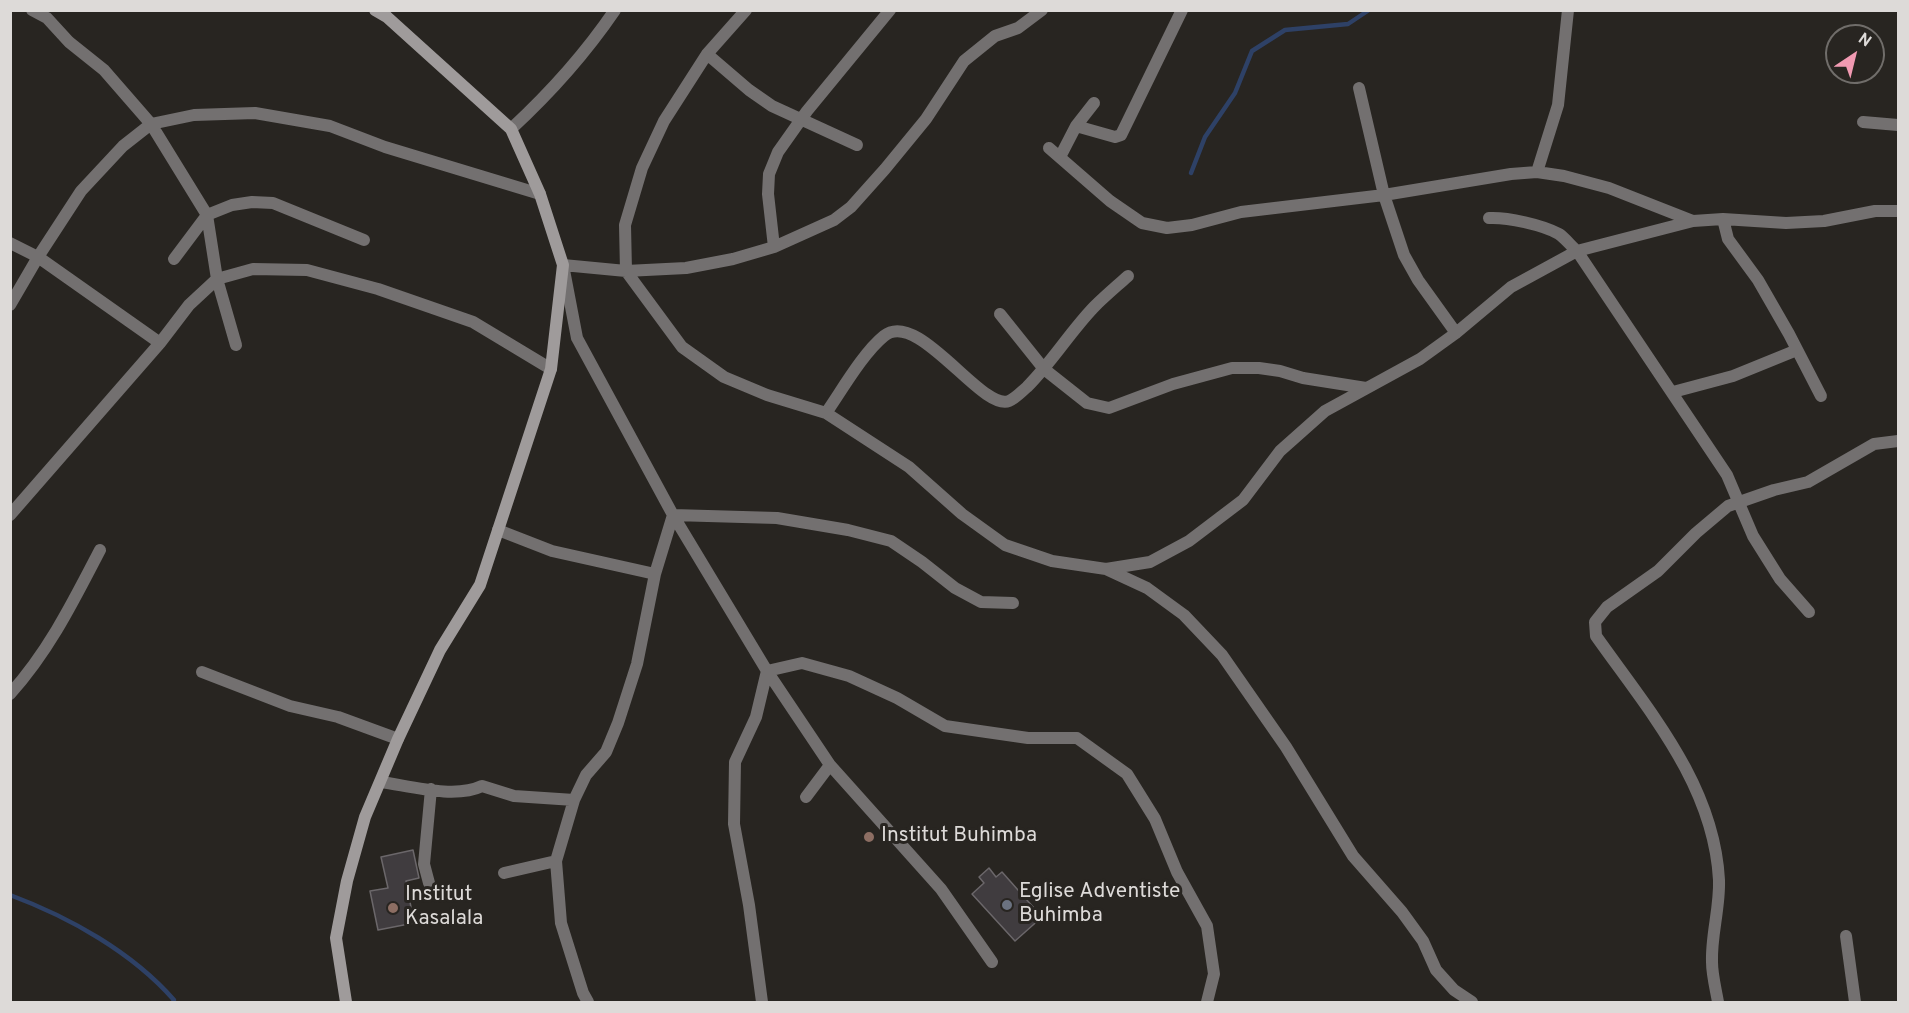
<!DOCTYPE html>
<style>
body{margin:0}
#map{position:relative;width:1909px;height:1013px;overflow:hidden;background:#282521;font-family:Overpass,sans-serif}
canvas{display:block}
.frame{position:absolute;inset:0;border:12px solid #dddad8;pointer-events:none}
.north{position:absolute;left:1825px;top:24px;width:60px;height:60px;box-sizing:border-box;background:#282521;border:2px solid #706d6a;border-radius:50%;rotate:35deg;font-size:16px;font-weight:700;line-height:24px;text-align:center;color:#dddad8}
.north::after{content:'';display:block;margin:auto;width:21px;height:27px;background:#f19ab2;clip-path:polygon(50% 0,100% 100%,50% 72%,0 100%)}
</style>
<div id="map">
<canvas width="1909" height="1013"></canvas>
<div class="frame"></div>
<div class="north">N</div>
</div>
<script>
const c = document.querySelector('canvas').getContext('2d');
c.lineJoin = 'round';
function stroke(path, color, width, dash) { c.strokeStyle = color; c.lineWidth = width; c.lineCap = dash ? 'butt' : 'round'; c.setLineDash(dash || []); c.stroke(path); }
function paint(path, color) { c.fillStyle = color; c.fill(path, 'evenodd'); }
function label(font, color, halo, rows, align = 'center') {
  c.font = font + ' Overpass,sans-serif'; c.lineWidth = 6; c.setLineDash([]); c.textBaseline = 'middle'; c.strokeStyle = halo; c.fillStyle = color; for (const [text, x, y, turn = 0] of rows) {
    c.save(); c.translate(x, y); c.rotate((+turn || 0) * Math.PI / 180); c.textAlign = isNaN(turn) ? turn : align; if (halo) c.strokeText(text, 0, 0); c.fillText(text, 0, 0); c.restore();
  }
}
stroke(new Path2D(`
 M 1191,173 L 1205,137 L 1235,93 L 1252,51 L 1285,30 L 1348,24 L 1369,10
 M 10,895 C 69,917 132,952 174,1000 L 173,1002`), '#2e4166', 4.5);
const building = new Path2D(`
 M 413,850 L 419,878 L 406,881 L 414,923 L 378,930 L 370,891 L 388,888 L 381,857 Z
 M 989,868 L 996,877 L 1002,872 L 1042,917 L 1015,941 L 972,894 L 984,883 L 979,877 Z`);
paint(building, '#403c3f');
stroke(building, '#6b676a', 1.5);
stroke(new Path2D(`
 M 32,10 L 47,18 L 69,42 L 104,70 L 151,124 L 207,215 L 217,279 L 236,345
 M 746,10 L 707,54 L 664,121 L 642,168 L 625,225 L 626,271 L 682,347 L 724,377 L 767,395 L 826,413 L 909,467 L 962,514 L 1005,545 L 1052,561 L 1106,569 L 1150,562 L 1189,541 L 1243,500 L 1280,451 L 1325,411 L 1420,359 L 1456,333 L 1511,287 L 1577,251 L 1693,221 L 1723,219 L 1786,223 L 1824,221 L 1875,211 L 1898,211
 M 707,54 L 749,90 L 772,106 L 857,145
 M 1359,88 L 1384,195 L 1404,255 L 1418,280 L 1456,333
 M 1863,122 L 1898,125
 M 1076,126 L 1115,137 L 1121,135 L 1182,10
 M 511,129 C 550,93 585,54 615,10
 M 1049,148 L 1110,201 L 1142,223 L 1167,228 L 1192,225 L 1241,212 L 1384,195 L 1511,174 L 1537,172 L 1564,176 L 1609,188 L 1693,221
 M 1060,157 L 1076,126 L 1094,103
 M 1537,172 L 1558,105 L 1568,10
 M 1489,218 C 1507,217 1543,225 1559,234 C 1566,239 1571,246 1577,251 L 1727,475 L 1753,536 L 1780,579 L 1809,612
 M 1723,219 L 1728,239 L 1758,280 L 1789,334 L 1821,396
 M 10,243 L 38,257 L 160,343
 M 774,247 L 768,194 L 769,174 L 778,152 L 807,111 L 890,10
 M 174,259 L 207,215 L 232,205 L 252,202 L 273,203 L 364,240
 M 10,305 L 38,257 L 81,191 L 123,146 L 151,124 L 194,115 L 255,113 L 330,126 L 385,147 L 540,194
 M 1000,314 L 1044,369 L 1087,403 L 1109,408 L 1173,384 L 1232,368 L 1259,368 L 1280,371 L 1303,378 L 1366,388
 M 1673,392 L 1733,376 L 1797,350
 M 826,413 C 842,390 863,353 884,336 C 918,308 982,412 1009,401 C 1016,398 1021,392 1027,387 C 1052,362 1070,332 1094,307 C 1105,296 1117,286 1128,276
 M 10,515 L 160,343 L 189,305 L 217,279 L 253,269 L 307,270 L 378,289 L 473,322 L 551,369
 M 498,530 L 552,551 L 655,574
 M 1106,569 L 1147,588 L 1184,615 L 1222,655 L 1286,747 L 1353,856 L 1402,912 L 1423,941 L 1436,970 L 1454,990 L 1472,1002
 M 202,672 L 290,706 L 338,717 L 398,739
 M 10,694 C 49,651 74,600 100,550
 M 381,782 C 410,786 455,799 482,786 L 514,796 L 574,800
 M 806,797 L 830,765
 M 504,873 L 556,861
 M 429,883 L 424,864 L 431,789
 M 1846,936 L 1855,1002
 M 992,962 L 941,889 L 830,765 L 767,671 L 673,515 L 577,338 L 563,265 L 626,271 L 686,268 L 733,259 L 774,247 L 834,220 L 851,207 L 885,169 L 926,119 L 964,61 L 995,36 L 1018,28 L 1042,10
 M 588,1002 L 583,993 L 561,923 L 556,861 L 574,800 L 586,775 L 606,752 L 618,723 L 637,664 L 655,574 L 673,515 L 777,518 L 848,530 L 891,541 L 922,562 L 955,588 L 981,602 L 1013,603
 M 762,1002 L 749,905 L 734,824 L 735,762 L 756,717 L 767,671 L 802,663 L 849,676 L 897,698 L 945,726 L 1028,738 L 1077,738 L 1127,774 L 1155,819 L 1177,872 L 1207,926 L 1214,974 L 1207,1002
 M 1718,1002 C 1716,990 1712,975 1712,962 C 1711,935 1720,908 1719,880 C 1714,785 1649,711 1596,636 L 1595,622 L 1607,607 L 1658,571 L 1696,533 L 1728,506 L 1774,490 L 1808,482 L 1874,444 L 1898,441`), '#737070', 12);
stroke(new Path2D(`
 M 346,1002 L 336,938 L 347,881 L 365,817 L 398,739 L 440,650 L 480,585 L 551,369 L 563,265 L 540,194 L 511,129 L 387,17 L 375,10`), '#9f9b9b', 12);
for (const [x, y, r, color] of [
 [869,837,6,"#8d6e63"],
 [1007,905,6,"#6b7280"],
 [393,908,6,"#8d6e63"]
]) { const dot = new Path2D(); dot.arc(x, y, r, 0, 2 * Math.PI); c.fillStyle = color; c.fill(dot); stroke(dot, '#282521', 2); }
label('21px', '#dddad8', '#282521', [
 ["Institut Buhimba",881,837],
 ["Eglise Adventiste",1019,893],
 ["Buhimba",1019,917],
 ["Institut",405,896],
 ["Kasalala",405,920]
], 'left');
</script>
